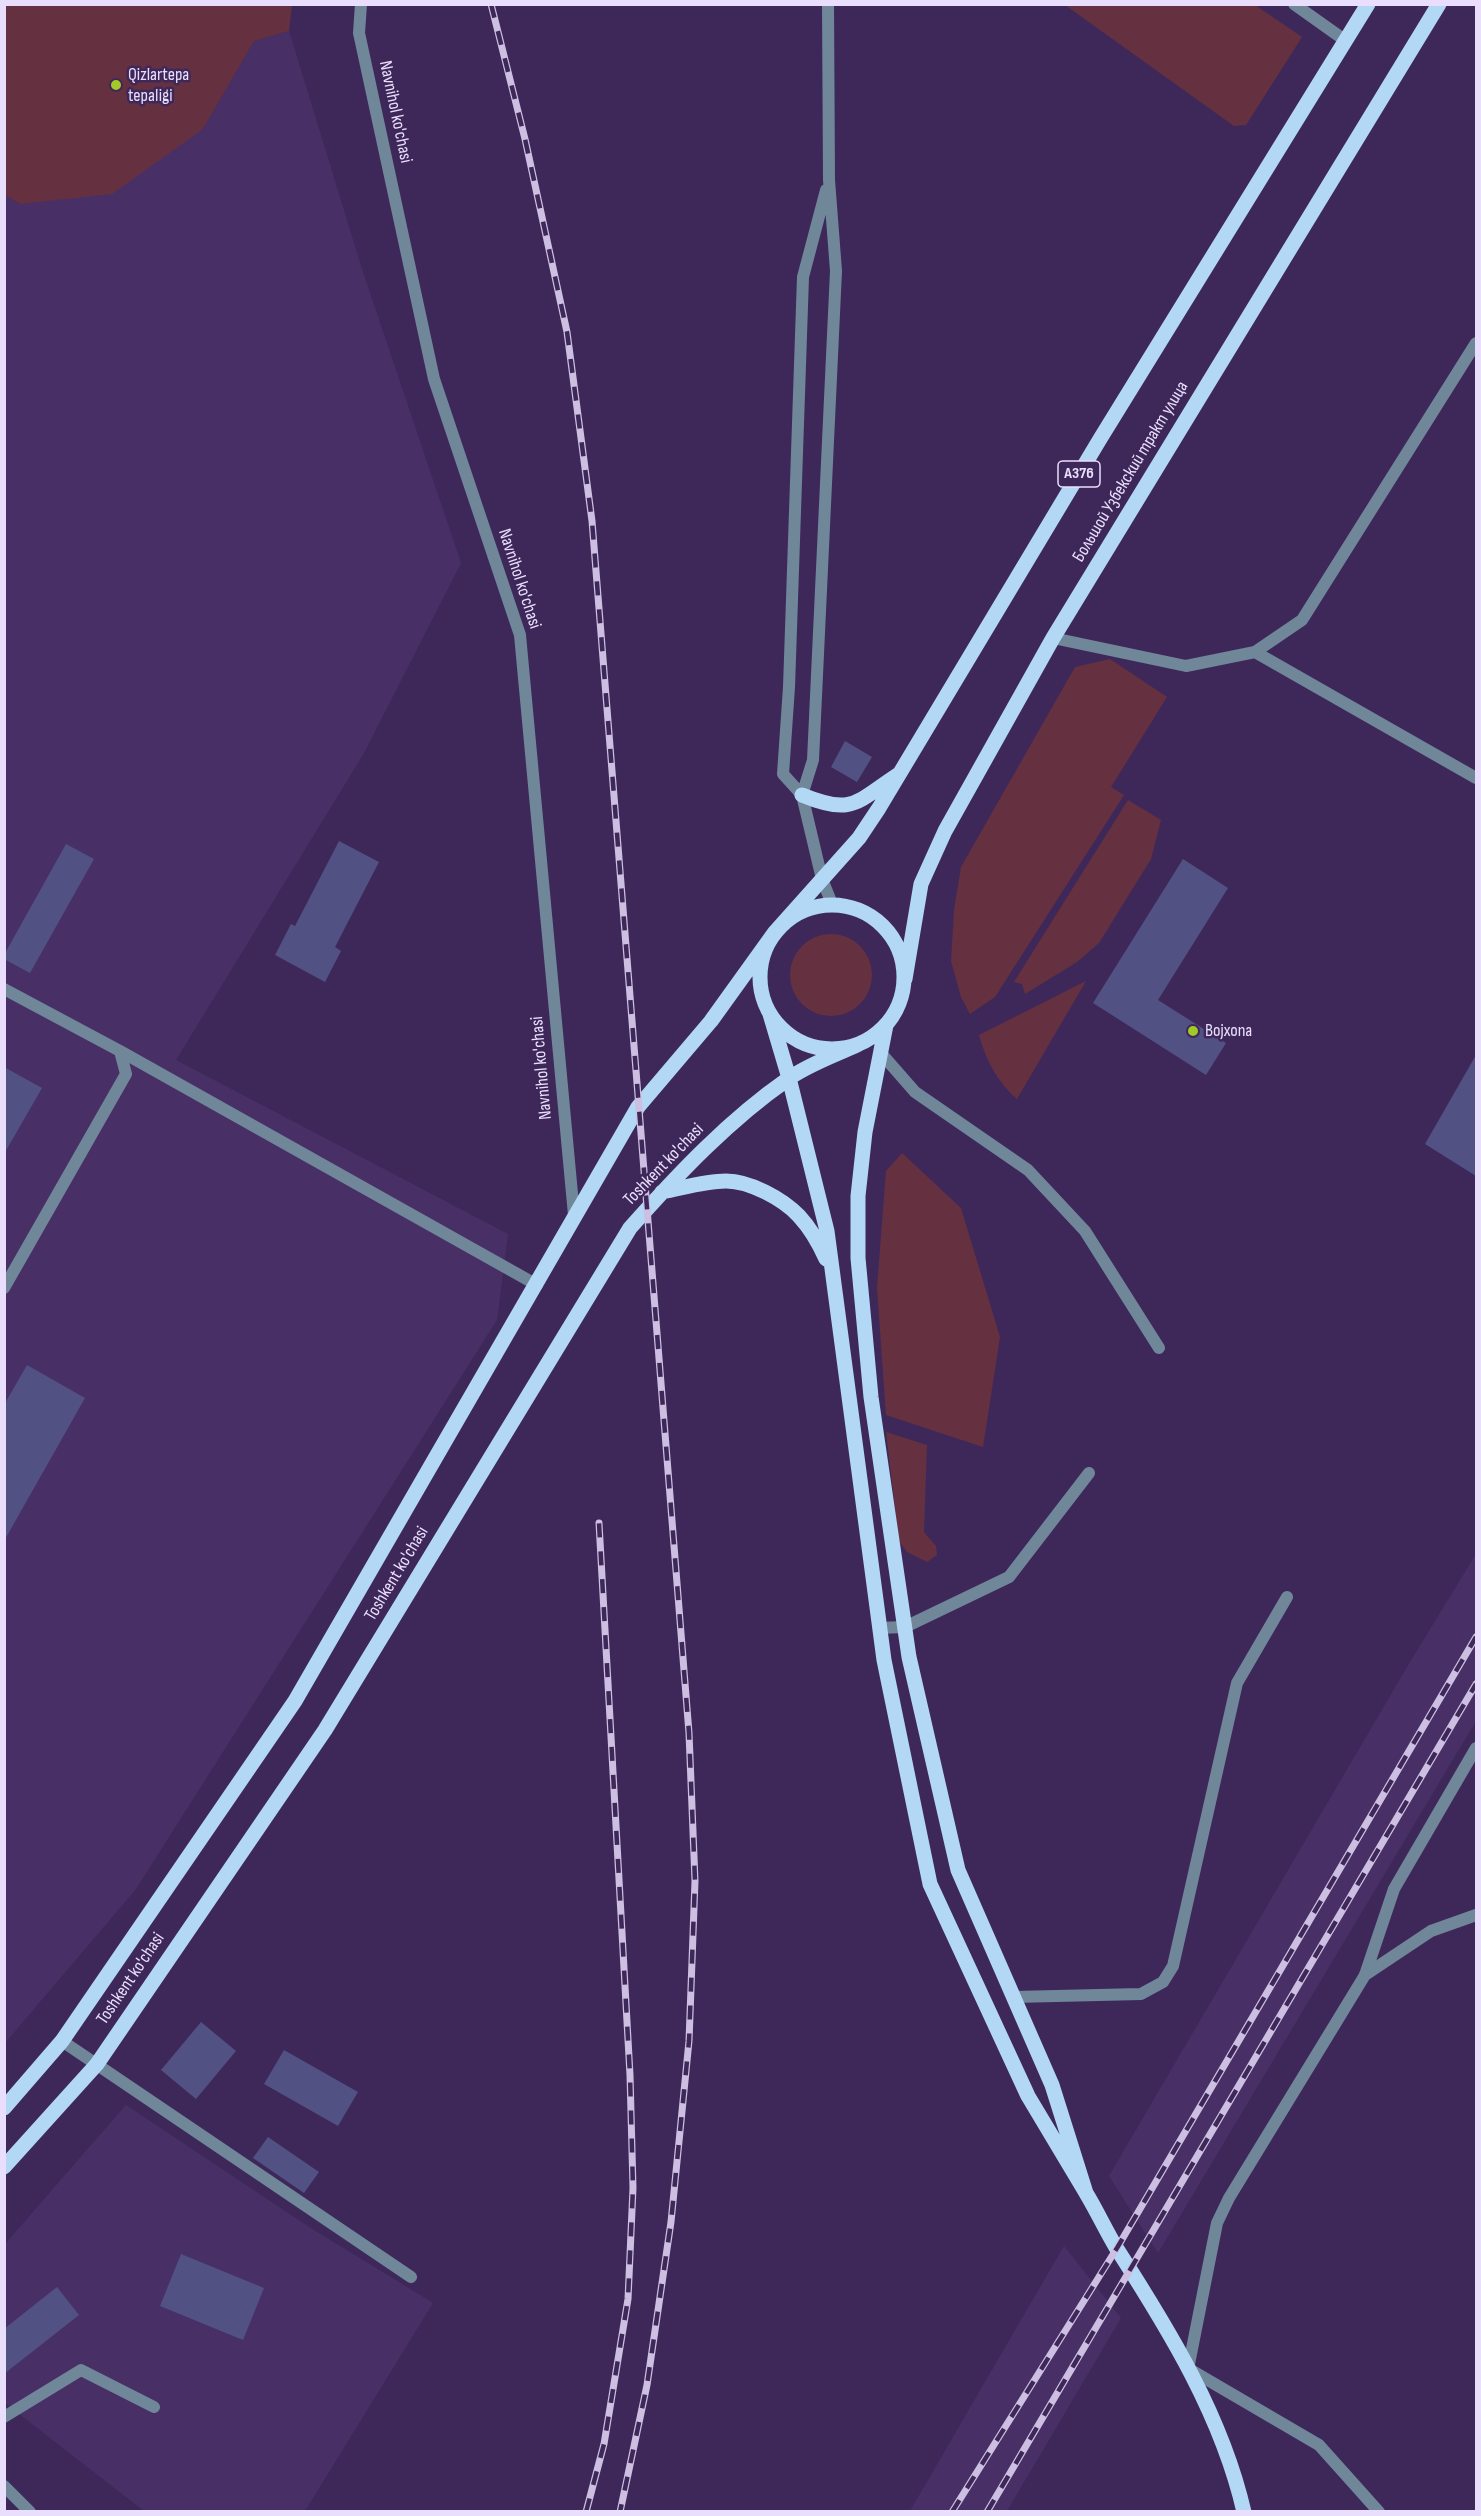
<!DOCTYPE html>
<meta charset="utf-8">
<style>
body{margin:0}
#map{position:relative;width:1481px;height:2516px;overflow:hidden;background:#3e2859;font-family:"Sofia Sans Condensed",sans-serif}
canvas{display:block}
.frame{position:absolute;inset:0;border:6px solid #eadefd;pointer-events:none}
</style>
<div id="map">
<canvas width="1481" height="2516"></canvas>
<div class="frame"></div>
</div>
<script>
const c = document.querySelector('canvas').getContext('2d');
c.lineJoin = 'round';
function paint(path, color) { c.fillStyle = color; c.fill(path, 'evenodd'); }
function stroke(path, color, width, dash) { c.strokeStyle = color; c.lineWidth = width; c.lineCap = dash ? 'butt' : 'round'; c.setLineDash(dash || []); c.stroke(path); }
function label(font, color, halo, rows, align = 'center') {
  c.font = font + ' "Sofia Sans Condensed",sans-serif'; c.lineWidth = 5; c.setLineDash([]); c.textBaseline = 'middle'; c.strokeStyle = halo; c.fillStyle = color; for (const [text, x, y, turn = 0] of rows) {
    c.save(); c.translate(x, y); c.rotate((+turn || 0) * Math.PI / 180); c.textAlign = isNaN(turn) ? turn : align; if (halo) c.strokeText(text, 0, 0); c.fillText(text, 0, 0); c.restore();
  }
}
paint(new Path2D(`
 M 289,31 L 362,269 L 461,563 L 364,753 L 176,1060 L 508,1234 L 497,1320 L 136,1889 L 5,2043 L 5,195 L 20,204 L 203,129 L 254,41 Z
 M 1476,1554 L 1476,1721 L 1158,2253 L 1109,2176 L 1407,1667 Z
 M 126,2105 L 309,2227 L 433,2303 L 305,2511 L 144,2511 L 5,2403 L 5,2244 Z
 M 1064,2246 L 1121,2318 L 1007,2511 L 910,2511 Z`), '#483067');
paint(new Path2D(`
 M 4,5 L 5,4 L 292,5 L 289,31 L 254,41 L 203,129 L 112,194 L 20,204 L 5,195 Z
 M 1065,5 L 1255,5 L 1302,37 L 1246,125 L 1234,126 Z
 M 1110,659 L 1167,697 L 1111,787 L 1124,795 L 995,997 L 970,1014 L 961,997 L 951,961 L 954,910 L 961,867 L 1075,667 Z
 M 1128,800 L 1161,820 L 1151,859 L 1099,943 L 1077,962 L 1025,994 L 1022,984 L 1014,982 Z
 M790 975a41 41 0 1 1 82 0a41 41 0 1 1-82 0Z
 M 1086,981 L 1017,1099 C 997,1082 986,1060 979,1035 Z
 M 902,1153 L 961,1208 L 1000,1337 L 983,1447 L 886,1415 L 877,1288 L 886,1171 Z
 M 886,1432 L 927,1445 L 924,1532 L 936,1546 L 937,1555 L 927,1562 L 907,1552 L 899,1541 Z`), '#653141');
paint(new Path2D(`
 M 845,741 L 872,757 L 857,782 L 831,767 Z
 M 339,841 L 379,862 L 335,947 L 341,951 L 325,982 L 275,955 L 291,924 L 295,926 Z
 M 66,844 L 94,859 L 30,973 L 4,959 L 4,955 Z
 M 1183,859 L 1228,888 L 1158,1000 L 1226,1043 L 1206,1075 L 1093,1003 Z
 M 1476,1055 L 1476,1176 L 1425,1144 Z
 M 4,1067 L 42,1088 L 4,1154 Z
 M 27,1365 L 85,1398 L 4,1541 L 4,1405 Z
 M 201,2022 L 236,2051 L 196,2099 L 161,2070 Z
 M 284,2050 L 358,2092 L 338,2126 L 264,2084 Z
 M 268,2137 L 319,2172 L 304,2193 L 253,2158 Z
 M 181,2254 L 264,2288 L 243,2340 L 160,2306 Z
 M 57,2287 L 79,2315 L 4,2374 L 4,2329 Z`), '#515184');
stroke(new Path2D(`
 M 1294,4 L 1346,41
 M 826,190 L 803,277 L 789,687 L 783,774 L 802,795 L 822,879 L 832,904
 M 802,795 L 813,760 L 836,271 L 829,180 L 828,4
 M 4,989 L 120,1051 L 126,1074 L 4,1288
 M 120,1051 L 537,1285
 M 1365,1975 L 1394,1889 L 1476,1748
 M 62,2041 L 411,2277
 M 4,2417 L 81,2370 L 154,2407
 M 4,2486 L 30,2512`), '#70879a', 12);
stroke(new Path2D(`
 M 361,4 L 359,33 L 434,379 L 520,635 L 574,1215
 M 1053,638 L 1186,666 L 1255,652 L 1302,620 L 1476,343
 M 1255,652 L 1476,778
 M 880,1052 L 915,1092 L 1028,1170 L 1085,1231 L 1159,1348
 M 879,1628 L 905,1627 L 1009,1577 L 1089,1473
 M 1014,1997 L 1141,1994 L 1163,1982 L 1173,1966 L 1237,1683 L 1287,1597
 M 1189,2369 L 1319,2445 L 1379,2512`), '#70879a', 12);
stroke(new Path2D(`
 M 1188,2369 L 1217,2223 L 1229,2198 L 1365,1975 L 1431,1931 L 1476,1915`), '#70879a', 12);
stroke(new Path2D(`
 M 802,795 C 853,816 856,802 899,774
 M760 977a72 72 0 1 1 144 0a72 72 0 1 1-144 0Z
 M 905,979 L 921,884 L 945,831 L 1053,638 L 1439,4
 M 770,1014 L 789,1078 L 827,1231 L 884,1660 L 930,1884 L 1028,2096 L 1086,2193 L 1052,2085 L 958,1870 L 909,1657 L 871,1397 L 858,1258 L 858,1196 L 865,1132 L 886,1025
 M 662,1192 C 683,1188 705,1181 726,1181 C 750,1181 783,1199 799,1216 C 811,1229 819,1243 826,1259
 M 4,2108 L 62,2041 L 295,1701 L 638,1107 L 711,1021 L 775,932 L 859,838 L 879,808 L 1100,439 L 1368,4
 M 4,2167 L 97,2064 L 325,1730 L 630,1228 C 678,1174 729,1120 788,1079 C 809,1064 836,1055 859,1044
 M 1086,2193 C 1097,2211 1106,2231 1117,2249 C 1169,2330 1222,2416 1244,2512`), '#b2d8f6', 15);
const rail = new Path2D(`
 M 491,4 L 525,139 L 567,332 L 592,521 L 689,1733 L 695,1881 L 689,2041 L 671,2222 L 647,2385 L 620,2512
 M 586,2512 L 604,2444 L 628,2299 L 633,2188 L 630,2075 L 599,1523
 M 952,2512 L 1117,2248 L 1476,1637
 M 987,2512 L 1476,1684`);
stroke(rail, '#cdbfe1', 7);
stroke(rail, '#3e2859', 4.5, [14]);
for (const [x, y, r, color] of [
 [116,85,6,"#a3c927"],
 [1193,1031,6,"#a3c927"]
]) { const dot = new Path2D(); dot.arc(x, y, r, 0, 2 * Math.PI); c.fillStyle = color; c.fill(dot); stroke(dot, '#3e2859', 2); }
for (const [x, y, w] of [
 [1079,474,42]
]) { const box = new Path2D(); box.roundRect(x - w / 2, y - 13, w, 26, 4.5); c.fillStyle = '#3e2859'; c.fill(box); stroke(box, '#eadefd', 1.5); }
label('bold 16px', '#eadefd', null, [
 ["A376",1079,474]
]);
label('18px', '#eadefd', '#3e2859', [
 ["Qizlartepa",128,75],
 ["tepaligi",128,96],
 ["Bojxona",1205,1031]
], 'left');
label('18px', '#eadefd', '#3e2859', [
 ["Navnihol ko'chasi",395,112,78],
 ["Большой Узбекский тракт улица",1131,472,-59],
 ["Navnihol ko'chasi",519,579,72],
 ["Navnihol ko'chasi",542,1068,-95],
 ["Toshkent ko'chasi",664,1165,-46],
 ["Toshkent ko'chasi",397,1574,-59],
 ["Toshkent ko'chasi",131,1979,-56]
]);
</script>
